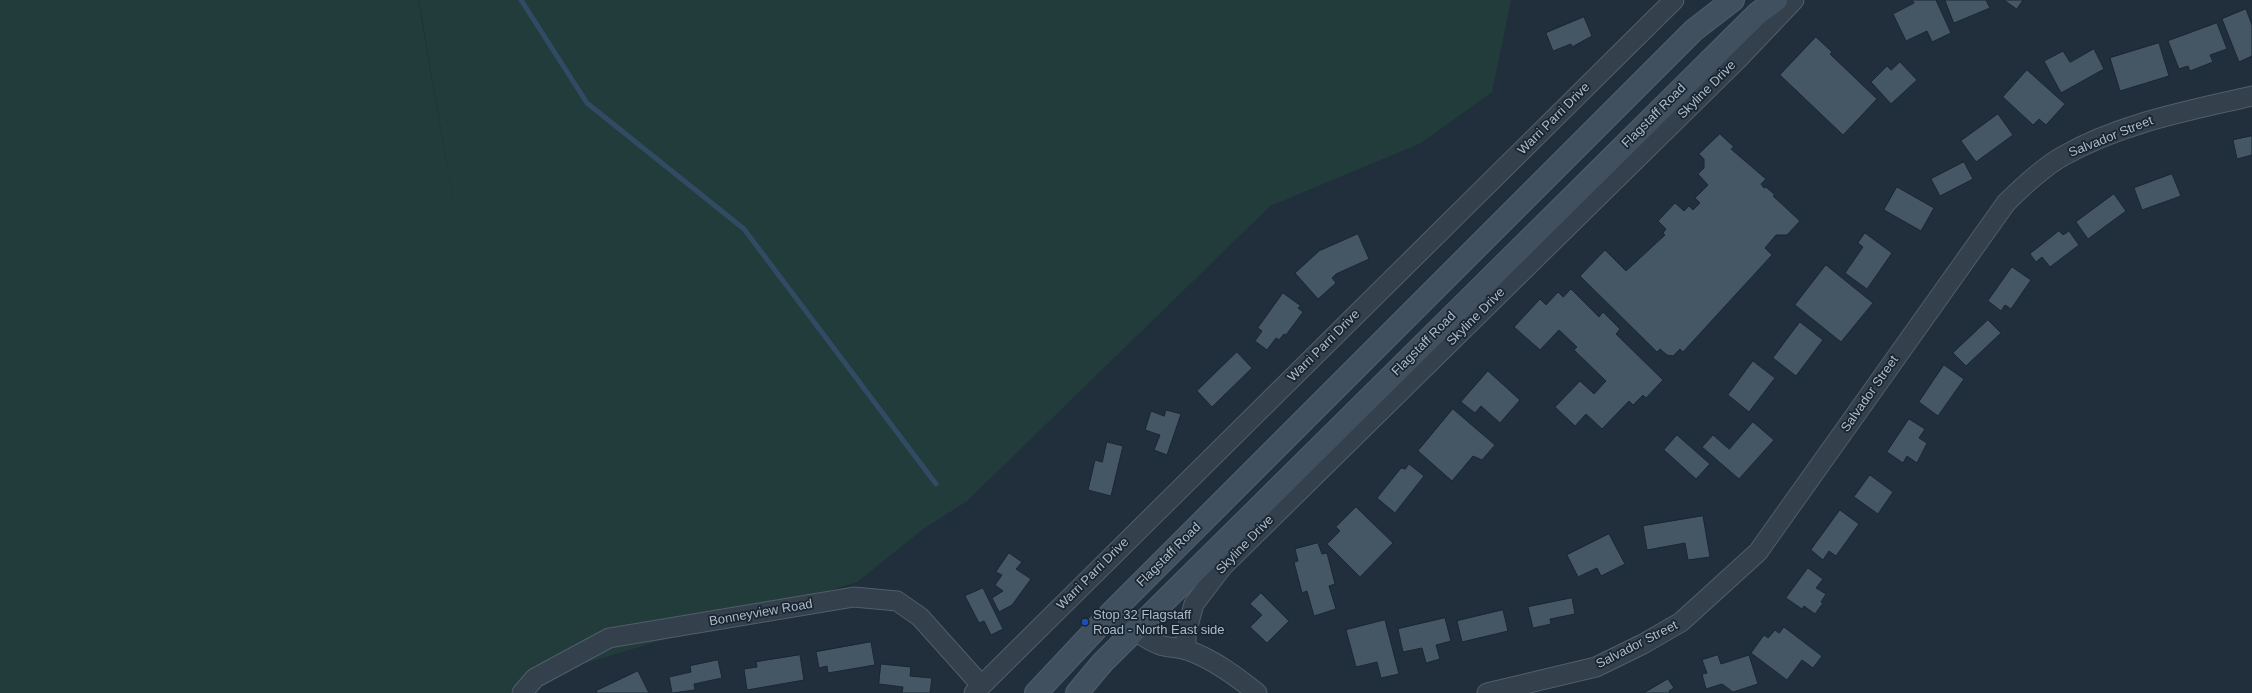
<!DOCTYPE html>
<style>
body{margin:0}
canvas{display:block;background:#202f3b}
</style>
<canvas width="2252" height="693"></canvas>
<script>
const c = document.querySelector('canvas').getContext('2d');
c.lineJoin = 'round';
function paint(path, color) { c.fillStyle = color; c.fill(path, 'evenodd'); }
function stroke(path, color, width, dash) { c.strokeStyle = color; c.lineWidth = width; c.lineCap = dash ? 'butt' : 'round'; c.setLineDash(dash || []); c.stroke(path); }
function label(font, color, halo, rows, align = 'center') {
  c.font = font + ' Arial,sans-serif'; c.lineWidth = 3.5; c.setLineDash([]); c.textBaseline = 'middle'; c.strokeStyle = halo; c.fillStyle = color; for (const [text, x, y, turn = 0] of rows) {
    c.save(); c.translate(x, y); c.rotate((+turn || 0) * Math.PI / 180); c.textAlign = isNaN(turn) ? turn : align; if (halo) c.strokeText(text, 0, 0); c.fillText(text, 0, 0); c.restore();
  }
}
paint(new Path2D(`
 M 0,0 L 418,0 L 462,253 L 419,0 L 1511,0 L 1492,92 L 1421,143 L 1270,206 L 967,501 L 923,529 L 857,582 L 535,678 L 522,693 L 0,693 Z`), '#223c3c');
stroke(new Path2D(`
 M 521,0 L 587,103 L 744,229 L 936,484`), '#304b62', 5);
const building = new Path2D(`
 M 1912,0 L 1936,0 L 1951,33 L 1932,42 L 1927,31 L 1906,41 L 1893,14 L 1914,3 Z
 M 1945,0 L 1986,0 L 1990,8 L 1954,23 Z
 M 2004,0 L 2023,0 L 2017,9 Z
 M 2246,9 L 2252,25 L 2252,56 L 2239,62 L 2222,19 Z
 M 1584,17 L 1592,36 L 1572,47 L 1571,44 L 1553,51 L 1546,33 Z
 M 2217,23 L 2227,49 L 2210,55 L 2213,62 L 2190,71 L 2188,66 L 2179,69 L 2168,41 Z
 M 1816,37 L 1832,52 L 1830,54 L 1877,99 L 1843,135 L 1780,75 Z
 M 2159,43 L 2169,76 L 2120,91 L 2110,58 Z
 M 2094,49 L 2104,69 L 2061,93 L 2044,61 L 2063,51 L 2070,62 Z
 M 1900,62 L 1917,80 L 1891,104 L 1871,82 L 1887,66 L 1891,70 Z
 M 2027,70 L 2065,104 L 2046,125 L 2039,119 L 2033,125 L 2003,97 Z
 M 1998,114 L 2013,135 L 1976,162 L 1961,141 Z
 M 1720,134 L 1734,147 L 1731,149 L 1766,179 L 1761,184 L 1764,188 L 1766,187 L 1775,195 L 1773,196 L 1800,221 L 1787,235 L 1776,235 L 1765,248 L 1772,255 L 1683,352 L 1680,349 L 1673,356 L 1667,355 L 1660,349 L 1657,352 L 1580,276 L 1605,250 L 1626,271 L 1665,235 L 1663,233 L 1666,229 L 1658,221 L 1675,203 L 1684,211 L 1689,206 L 1693,210 L 1700,203 L 1695,198 L 1708,185 L 1698,174 L 1704,168 L 1704,159 L 1699,154 Z
 M 2252,136 L 2252,155 L 2237,159 L 2233,140 Z
 M 1964,162 L 1973,179 L 1940,196 L 1931,179 Z
 M 2172,174 L 2181,196 L 2142,210 L 2134,188 Z
 M 1897,187 L 1934,208 L 1921,231 L 1884,210 Z
 M 2114,194 L 2126,211 L 2088,239 L 2076,222 Z
 M 2059,231 L 2063,235 L 2069,231 L 2079,245 L 2050,267 L 2042,257 L 2036,262 L 2030,254 Z
 M 1865,233 L 1892,253 L 1867,289 L 1845,273 L 1863,247 L 1858,243 Z
 M 1358,234 L 1369,259 L 1336,274 L 1332,278 L 1336,283 L 1318,299 L 1295,273 L 1319,251 Z
 M 1826,265 L 1873,303 L 1841,342 L 1795,305 Z
 M 2012,267 L 2031,280 L 2011,309 L 2005,305 L 2001,311 L 1988,301 Z
 M 1571,289 L 1599,317 L 1603,312 L 1620,329 L 1616,334 L 1663,380 L 1646,398 L 1643,395 L 1633,405 L 1629,401 L 1602,429 L 1586,414 L 1575,426 L 1555,407 L 1580,381 L 1594,394 L 1606,381 L 1574,350 L 1577,347 L 1559,330 L 1540,350 L 1514,327 L 1540,299 L 1546,305 L 1558,292 L 1563,297 Z
 M 1283,293 L 1301,306 L 1298,308 L 1303,312 L 1286,335 L 1284,334 L 1279,340 L 1276,338 L 1267,350 L 1255,341 L 1262,331 L 1258,328 Z
 M 1988,320 L 2001,333 L 1966,366 L 1953,353 Z
 M 1800,322 L 1823,340 L 1796,376 L 1773,358 Z
 M 1237,352 L 1252,368 L 1212,407 L 1197,391 Z
 M 1753,361 L 1775,378 L 1749,412 L 1728,395 Z
 M 1944,365 L 1964,379 L 1938,416 L 1919,402 Z
 M 1488,371 L 1520,400 L 1500,423 L 1481,406 L 1475,413 L 1461,402 Z
 M 1453,409 L 1495,445 L 1482,460 L 1473,456 L 1452,481 L 1418,451 Z
 M 1166,410 L 1181,414 L 1167,455 L 1154,450 L 1160,435 L 1145,430 L 1151,411 L 1164,416 Z
 M 1909,419 L 1925,429 L 1919,438 L 1927,443 L 1917,463 L 1907,456 L 1903,463 L 1887,452 Z
 M 1753,422 L 1774,440 L 1739,479 L 1702,447 L 1713,435 L 1729,449 Z
 M 1677,435 L 1710,464 L 1696,479 L 1664,450 Z
 M 1107,442 L 1123,446 L 1111,496 L 1088,490 L 1095,460 L 1102,462 Z
 M 1409,464 L 1424,476 L 1395,513 L 1377,498 L 1401,468 L 1405,469 Z
 M 1870,475 L 1893,492 L 1878,514 L 1854,497 Z
 M 1356,507 L 1393,543 L 1360,577 L 1327,544 L 1340,531 L 1336,527 Z
 M 1840,510 L 1859,524 L 1836,556 L 1829,551 L 1823,560 L 1811,550 Z
 M 1703,516 L 1710,557 L 1688,560 L 1685,543 L 1647,550 L 1643,526 Z
 M 1609,534 L 1625,564 L 1601,576 L 1597,568 L 1578,577 L 1567,555 Z
 M 1318,543 L 1322,554 L 1327,553 L 1335,584 L 1329,586 L 1336,609 L 1314,616 L 1307,591 L 1302,593 L 1294,562 L 1298,561 L 1295,549 Z
 M 1009,553 L 1022,562 L 1016,569 L 1031,579 L 1012,605 L 999,612 L 992,598 L 1003,591 L 995,585 L 1002,575 L 996,572 Z
 M 1808,568 L 1823,579 L 1816,588 L 1826,594 L 1821,602 L 1823,603 L 1815,614 L 1804,606 L 1802,609 L 1786,598 Z
 M 983,588 L 1003,629 L 991,635 L 984,621 L 979,623 L 965,596 Z
 M 1261,593 L 1289,621 L 1267,643 L 1250,627 L 1262,615 L 1250,604 Z
 M 1572,598 L 1575,614 L 1550,619 L 1551,624 L 1533,628 L 1528,607 Z
 M 1503,610 L 1508,631 L 1462,642 L 1457,621 Z
 M 1445,618 L 1451,641 L 1436,645 L 1440,659 L 1426,663 L 1422,648 L 1403,652 L 1398,629 Z
 M 1385,620 L 1399,674 L 1381,678 L 1377,662 L 1356,667 L 1346,630 Z
 M 1784,627 L 1822,656 L 1813,668 L 1802,660 L 1787,680 L 1751,653 L 1764,635 L 1768,638 L 1775,630 L 1779,633 Z
 M 871,642 L 875,665 L 828,673 L 827,666 L 819,668 L 816,652 Z
 M 800,655 L 804,680 L 747,690 L 744,669 L 757,667 L 756,662 Z
 M 1718,655 L 1721,664 L 1749,655 L 1758,684 L 1733,692 L 1722,684 L 1706,689 L 1702,674 L 1707,673 L 1702,660 Z
 M 718,660 L 722,678 L 694,684 L 695,690 L 672,693 L 669,677 L 691,672 L 690,666 Z
 M 881,664 L 911,667 L 910,676 L 932,678 L 930,693 L 902,693 L 903,687 L 879,684 Z
 M 638,671 L 649,693 L 597,693 L 596,691 Z
 M 1668,679 L 1674,688 L 1669,691 L 1670,693 L 1644,693 Z`);
paint(building, '#455665');
stroke(building, '#1b2732', 1);
const minor = new Path2D(`
 M 1112,612 C 1126,623 1142,638 1160,645 C 1168,648 1178,647 1187,650 C 1213,659 1236,676 1257,693
 M 1186,650 L 1186,633 L 1194,604 L 1223,566 L 1739,58 L 1794,0
 M 522,693 L 535,678 L 609,638 L 854,597 L 897,601 L 920,617 L 981,685
 M 974,693 L 1674,0
 M 1487,693 L 1596,667 L 1643,644 L 1681,622 L 1758,552 L 2006,203 C 2023,186 2042,168 2063,156 C 2121,123 2188,111 2252,96`);
const secondary = new Path2D(`
 M 1036,693 L 1112,612 L 1694,30 L 1733,0
 M 1077,693 L 1103,662 L 1757,14 L 1776,0`);
stroke(minor, '#515e69', 21);
stroke(secondary, '#515e69', 24);
stroke(minor, '#34404b', 19);
stroke(secondary, '#41505f', 22);
for (const [x, y, r, color] of [
 [1085,622,4,"#1a4fb4"]
]) { const dot = new Path2D(); dot.arc(x, y, r, 0, 2 * Math.PI); c.fillStyle = color; c.fill(dot); stroke(dot, '#192530', 1.5); }
label('13px', '#aebbc8', '#192530', [
 ["Skyline Drive",1707,90,-45],
 ["Flagstaff Road",1654,116,-45],
 ["Warri Parri Drive",1554,119,-45],
 ["Salvador Street",2111,137,-22],
 ["Skyline Drive",1476,317,-45],
 ["Flagstaff Road",1424,344,-45],
 ["Warri Parri Drive",1324,346,-45],
 ["Salvador Street",1870,394,-55],
 ["Skyline Drive",1245,545,-46],
 ["Flagstaff Road",1169,555,-45],
 ["Warri Parri Drive",1093,574,-45],
 ["Bonneyview Road",761,613,-10],
 ["Salvador Street",1637,645,-27]
]);
label('13px', '#aebbc8', '#192530', [
 ["Stop 32 Flagstaff",1093,615],
 ["Road - North East side",1093,630]
], 'left');
</script>
